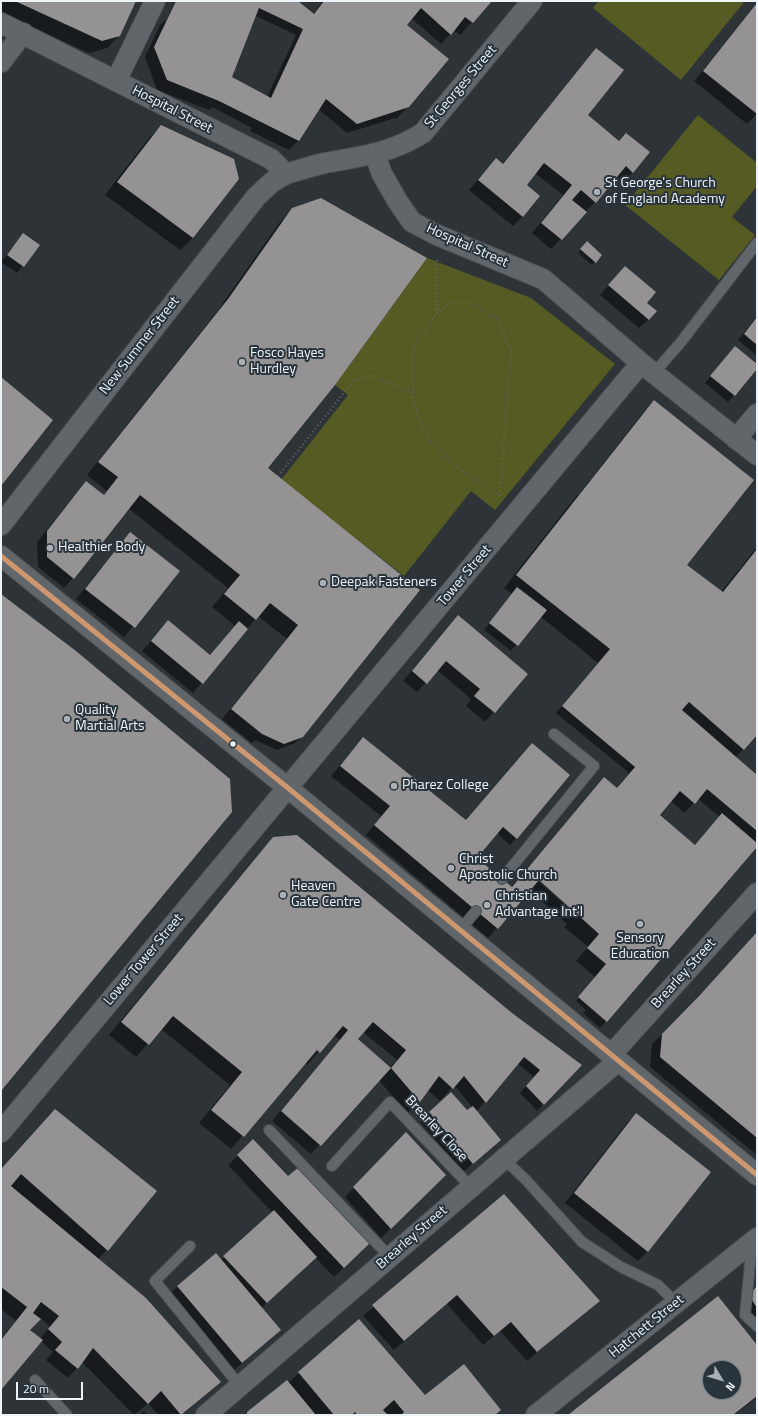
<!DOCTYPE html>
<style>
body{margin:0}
#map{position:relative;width:758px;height:1416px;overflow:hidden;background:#2e3338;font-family:"Titillium Web",sans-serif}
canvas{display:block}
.frame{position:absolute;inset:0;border:2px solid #edf4f9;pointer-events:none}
.north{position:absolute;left:702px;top:1360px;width:40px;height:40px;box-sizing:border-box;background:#2a343c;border:1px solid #788188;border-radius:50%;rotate:128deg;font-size:11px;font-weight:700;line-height:16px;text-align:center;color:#edf4f9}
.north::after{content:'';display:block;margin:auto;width:14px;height:18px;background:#aab0b5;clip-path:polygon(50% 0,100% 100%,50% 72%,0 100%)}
.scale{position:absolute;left:16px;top:1382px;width:67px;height:18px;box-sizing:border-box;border:2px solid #edf4f9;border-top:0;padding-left:5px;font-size:12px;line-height:14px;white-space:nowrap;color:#edf4f9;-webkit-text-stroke:3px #2a343c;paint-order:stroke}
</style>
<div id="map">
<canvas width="758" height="1416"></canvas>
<div class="frame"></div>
<div class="north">N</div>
<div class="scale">20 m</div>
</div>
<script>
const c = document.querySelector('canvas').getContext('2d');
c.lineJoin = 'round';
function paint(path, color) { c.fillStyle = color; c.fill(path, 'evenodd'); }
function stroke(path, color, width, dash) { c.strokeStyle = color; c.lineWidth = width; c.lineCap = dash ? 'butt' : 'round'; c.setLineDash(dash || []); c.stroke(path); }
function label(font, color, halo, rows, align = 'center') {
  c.font = font + ' "Titillium Web",sans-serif'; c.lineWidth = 4; c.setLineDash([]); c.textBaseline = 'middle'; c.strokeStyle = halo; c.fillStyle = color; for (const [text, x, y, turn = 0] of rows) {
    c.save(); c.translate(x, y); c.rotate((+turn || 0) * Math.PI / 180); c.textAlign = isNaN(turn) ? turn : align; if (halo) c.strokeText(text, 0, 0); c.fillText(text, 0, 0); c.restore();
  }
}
paint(new Path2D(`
 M 598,1 L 745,1 L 681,80 L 593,8 Z
 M 698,115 L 757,163 L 757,186 L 732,217 L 755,235 L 719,280 L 625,205 Z
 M 427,258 L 531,298 L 615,364 L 495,510 L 471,491 L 404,576 L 281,480 L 348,395 L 335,385 Z`), '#555b22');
paint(new Path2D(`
 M 1,1 L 135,1 L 120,35 L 107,48 L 89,53 L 1,13 Z
 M 175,1 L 296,1 L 313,14 L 323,1 L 491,1 L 460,35 L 454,30 L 441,44 L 411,18 L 405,25 L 409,106 L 396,119 L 395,118 L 347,133 L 318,109 L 299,140 L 289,150 L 250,131 L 252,128 L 212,107 L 209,110 L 157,90 L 145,57 L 160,25 L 167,19 ZM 256,16 L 296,35 L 267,97 L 226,84 Z
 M 757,5 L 757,114 L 747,124 L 694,81 Z
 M 597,49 L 587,116 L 618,141 L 626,134 L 633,172 L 623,182 L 616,176 L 595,202 L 551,249 L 532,233 L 563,195 L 535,173 L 525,185 L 523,216 L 513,226 L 469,190 L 496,159 L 502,164 Z
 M 162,126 L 193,238 L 180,250 L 105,195 L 149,138 Z
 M 293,209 L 267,468 L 419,590 L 302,736 L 295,743 L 277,750 L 255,740 L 252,743 L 222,719 L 287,639 L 258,616 L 193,693 L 142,651 L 168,622 L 209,656 L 235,626 L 212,607 L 228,588 L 128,508 L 73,578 L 64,588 L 38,567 L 37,542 L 86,482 L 103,496 L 107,491 L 87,475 L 216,313 L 280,222 Z
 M 23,234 L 39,245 L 17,273 L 1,262 Z
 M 587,243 L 601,255 L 592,265 L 578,253 Z
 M 625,267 L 646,303 L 649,319 L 639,328 L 600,295 Z
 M 757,317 L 757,356 L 738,340 Z
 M 735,347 L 757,365 L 757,368 L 728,402 L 705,383 Z
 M 654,402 L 685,566 L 721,592 L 757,547 L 757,734 L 736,757 L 757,776 L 757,849 L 755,847 L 600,1028 L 583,1013 L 586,1010 L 576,1001 L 595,977 L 576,961 L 588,947 L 564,927 L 567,924 L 530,890 L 488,938 L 366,835 L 381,816 L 331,776 L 364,738 L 466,820 L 532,744 L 516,838 L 510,845 L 497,833 L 476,858 L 511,887 L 604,778 L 616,789 L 629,773 L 556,713 L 598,663 L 540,616 L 511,651 L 484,630 L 512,594 L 504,588 L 578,494 L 624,530 L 625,529 L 580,493 L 642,414 ZM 698,799 L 720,817 L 695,846 L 659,815 L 671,801 L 684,813 ZM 536,876 L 576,913 L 575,914 L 535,878 Z
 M 130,533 L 178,572 L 124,637 L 76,599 Z
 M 458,617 L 527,674 L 485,722 L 466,706 L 471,699 L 437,670 L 417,692 L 403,681 Z
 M 273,838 L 581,1065 L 537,1111 L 520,1093 L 534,1077 L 517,1063 L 476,1112 L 490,1149 L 463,1172 L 420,1122 L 451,1094 L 467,1112 L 472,1107 L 454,1085 L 440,1101 L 428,1090 L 407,1114 L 379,1080 L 311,1154 L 272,1121 L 340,1040 L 333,1035 L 307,1065 L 305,1063 L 231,1149 L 199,1123 L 230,1085 L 161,1029 L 136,1057 L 109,1035 ZM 363,1032 L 397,1060 L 390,1068 L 357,1039 Z
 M 757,932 L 757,1155 L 650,1067 L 652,1044 L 694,1003 Z
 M 55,1110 L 107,1250 L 97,1260 L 219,1382 L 182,1415 L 158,1415 L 148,1403 L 134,1415 L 82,1362 L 68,1378 L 46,1360 L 53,1352 L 41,1341 L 1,1388 L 1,1339 L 16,1321 L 1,1309 L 1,1169 ZM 41,1318 L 50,1327 L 40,1338 L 29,1330 Z
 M 636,1114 L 710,1172 L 647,1252 L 638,1261 L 565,1203 L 626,1124 Z
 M 253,1141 L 288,1178 L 370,1242 L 334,1277 L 315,1257 L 261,1308 L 280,1330 L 232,1372 L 168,1296 L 178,1286 L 221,1260 L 273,1213 L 228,1165 Z
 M 397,1142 L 445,1175 L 381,1238 L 345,1197 Z
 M 504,1196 L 598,1301 L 527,1361 L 500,1331 L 483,1345 L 447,1304 L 394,1350 L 363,1316 Z
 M 757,1286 L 757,1333 L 740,1306 Z
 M 359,1320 L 425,1397 L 500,1410 L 495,1415 L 245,1415 L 288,1383 Z
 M 757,1346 L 757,1397 L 734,1415 L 570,1415 ZM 710,1368 L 734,1368 L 734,1392 L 710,1392 Z
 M 144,1411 L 147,1415 L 139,1415 Z`), '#0007');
paint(new Path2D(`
 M 15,1 L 136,1 L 120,36 L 102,41 Z
 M 176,1 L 298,1 L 314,14 L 324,1 L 492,1 L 473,23 L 465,17 L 451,35 L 421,8 L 407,25 L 449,59 L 409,107 L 357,124 L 326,99 L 299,141 L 219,101 L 167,80 L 154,47 ZM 259,8 L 303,29 L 271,98 L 232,77 Z
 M 757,3 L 757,114 L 703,71 Z
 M 596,48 L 624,70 L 588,115 L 619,141 L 626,133 L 650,152 L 633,173 L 626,166 L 596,203 L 581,190 L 572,200 L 587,212 L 562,240 L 541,223 L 572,185 L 544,163 L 527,185 L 540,196 L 523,217 L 478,180 L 496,158 L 503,164 Z
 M 161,125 L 234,159 L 239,179 L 193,238 L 117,182 Z
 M 321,198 L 427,258 L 335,385 L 268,468 L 420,590 L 303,737 L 284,744 L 262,734 L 231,709 L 298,625 L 270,603 L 256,620 L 224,594 L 240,575 L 140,495 L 74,579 L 47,557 L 47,531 L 86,481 L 104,495 L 118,477 L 98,462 L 228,299 L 292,208 Z
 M 23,233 L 40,245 L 24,267 L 7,255 Z
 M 587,241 L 602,255 L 596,263 L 580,249 Z
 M 625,266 L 656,292 L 647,303 L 657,311 L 649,320 L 608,285 Z
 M 757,317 L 757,345 L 744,334 Z
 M 735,346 L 757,364 L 757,369 L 735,396 L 710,376 Z
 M 1,377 L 53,420 L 1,486 Z
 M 654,400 L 754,480 L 687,565 L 723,592 L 757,549 L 757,735 L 744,750 L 689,702 L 682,710 L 757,775 L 757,831 L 707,789 L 695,804 L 680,791 L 660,815 L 695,845 L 722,813 L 757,843 L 757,847 L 607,1022 L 578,997 L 606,964 L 587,948 L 599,934 L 539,880 L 498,929 L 374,825 L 390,806 L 340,766 L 363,737 L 466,820 L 532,743 L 570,775 L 517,839 L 503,827 L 477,858 L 512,887 L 604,777 L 617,788 L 635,767 L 562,706 L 610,649 L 516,575 Z
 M 130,532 L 180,571 L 135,628 L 85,589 Z
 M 517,587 L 547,610 L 518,646 L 489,623 Z
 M 1,594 L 76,651 L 230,779 L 232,812 L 1,1091 Z
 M 458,615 L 528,674 L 495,713 L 474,696 L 480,689 L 446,661 L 427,684 L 412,671 Z
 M 168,620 L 210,655 L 239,621 L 248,629 L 203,684 L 151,641 Z
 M 297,835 L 512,1013 L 582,1065 L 544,1105 L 526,1086 L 540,1070 L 524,1057 L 486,1103 L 464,1076 L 453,1089 L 439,1076 L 420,1102 L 391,1068 L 406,1050 L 373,1022 L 358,1039 L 391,1068 L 321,1146 L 281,1111 L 348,1030 L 343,1026 L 320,1053 L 317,1050 L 244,1137 L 211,1110 L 242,1072 L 173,1016 L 149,1045 L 121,1022 L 273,837 Z
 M 757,932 L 757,1138 L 660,1057 L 662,1034 L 700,995 Z
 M 451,1092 L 467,1110 L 473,1106 L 501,1140 L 473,1164 L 429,1112 Z
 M 55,1109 L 157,1191 L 108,1251 L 21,1174 L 11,1186 L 146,1298 L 221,1382 L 181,1415 L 161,1391 L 148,1404 L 93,1348 L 78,1369 L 55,1350 L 62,1342 L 48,1329 L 59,1316 L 41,1302 L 33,1313 L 41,1319 L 30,1330 L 43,1340 L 1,1390 L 1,1340 L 27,1307 L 1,1287 L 1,1169 Z
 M 636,1113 L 711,1172 L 648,1252 L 574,1193 Z
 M 406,1132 L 446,1175 L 391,1229 L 353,1187 Z
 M 253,1139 L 288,1176 L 299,1167 L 371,1242 L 344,1268 L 237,1155 Z
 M 504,1194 L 600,1301 L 537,1352 L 511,1322 L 494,1336 L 457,1295 L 404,1341 L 372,1305 Z
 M 274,1210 L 317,1257 L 267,1303 L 223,1256 Z
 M 216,1253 L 281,1330 L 242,1363 L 177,1286 Z
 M 757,1286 L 757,1308 L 749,1295 Z
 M 718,1296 L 757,1345 L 757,1396 L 733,1415 L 568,1415 ZM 710,1368 L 734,1368 L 734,1392 L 710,1392 Z
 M 359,1319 L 425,1395 L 464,1364 L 501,1410 L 495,1415 L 401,1415 L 404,1412 L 394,1400 L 383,1410 L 388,1415 L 357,1415 L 355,1412 L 352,1415 L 334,1415 L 298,1372 Z
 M 287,1380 L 316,1415 L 247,1415 L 247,1412 Z`), '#949292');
const lane = new Path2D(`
 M 654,373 L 681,342 L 757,243
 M 502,879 L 594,766 L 554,734
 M 460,930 L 476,911
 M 269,1130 L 390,1257
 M 504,1159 L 526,1180 L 582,1242 L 621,1267 L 658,1285 L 676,1303
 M 332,1166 L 390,1102 L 471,1187
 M 752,1243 L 745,1315 L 757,1326
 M 190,1246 L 155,1281 L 240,1386
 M 35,1380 L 67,1415`);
const street = new Path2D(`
 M 1,23 L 271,159 L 286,174 C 299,170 312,166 325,163 C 362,156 389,154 423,133 L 532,1
 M 1,62 L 23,33
 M 116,81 L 155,1
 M 375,155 L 382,174 L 398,202 L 412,222 L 437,235 L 543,279 L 641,363 L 757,455
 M 736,439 L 757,414
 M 1,525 L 256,197 L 272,182 L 286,174
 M 1,556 L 288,788 L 757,1175
 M 611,1055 L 757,893
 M 1,1132 L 641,363
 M 206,1415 L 618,1061
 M 536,1415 L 757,1238`);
stroke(lane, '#4b4f53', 12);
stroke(street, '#4b4f53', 22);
stroke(new Path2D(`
 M 437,313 L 437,258
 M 278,476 L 354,380 L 374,376 L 413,393
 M 500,496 L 511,350 L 497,318 L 469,303 L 452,302 L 437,313 L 413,348 L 413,393 L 416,408 L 427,437 L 455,466 L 503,498`), '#606367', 2.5, [1, 3]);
stroke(lane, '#61666a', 10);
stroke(street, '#61666a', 20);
stroke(new Path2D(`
 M 1,556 L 288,788 L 757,1175`), '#cd976f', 5);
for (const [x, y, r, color] of [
 [597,192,4,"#aab0b5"],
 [242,362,4,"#aab0b5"],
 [50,548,4,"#aab0b5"],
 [323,583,4,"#aab0b5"],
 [67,719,4,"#aab0b5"],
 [233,744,3.5,"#edf4f9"],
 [394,786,4,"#aab0b5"],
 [451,868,4,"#aab0b5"],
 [283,895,4,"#aab0b5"],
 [487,905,4,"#aab0b5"],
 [640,924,4,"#aab0b5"]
]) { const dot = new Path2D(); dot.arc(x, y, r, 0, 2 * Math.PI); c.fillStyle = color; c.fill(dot); stroke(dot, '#2a343c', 1.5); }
label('14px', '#edf4f9', '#2a343c', [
 ["St Georges Street",461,87,-50],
 ["Hospital Street",172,110,27],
 ["Hospital Street",467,246,24],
 ["New Summer Street",140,346,-52],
 ["Tower Street",465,576,-50],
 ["Lower Tower Street",144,960,-50],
 ["Brearley Street",684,974,-48],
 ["Brearley Close",436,1129,47],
 ["Brearley Street",412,1238,-41],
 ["Hatchett Street",647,1327,-39]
]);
label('14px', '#edf4f9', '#2a343c', [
 ["St George's Church",605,184],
 ["of England Academy",605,200],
 ["Fosco Hayes",250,354],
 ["Hurdley",250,370],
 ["Healthier Body",58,548],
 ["Deepak Fasteners",331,583],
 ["Quality",75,711],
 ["Martial Arts",75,727],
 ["Pharez College",402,786],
 ["Christ",459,860],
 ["Apostolic Church",459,876],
 ["Heaven",291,887],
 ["Gate Centre",291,903],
 ["Christian",495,897],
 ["Advantage Int'l",495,913],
 ["Sensory",640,939,"center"],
 ["Education",640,955,"center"]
], 'left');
</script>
